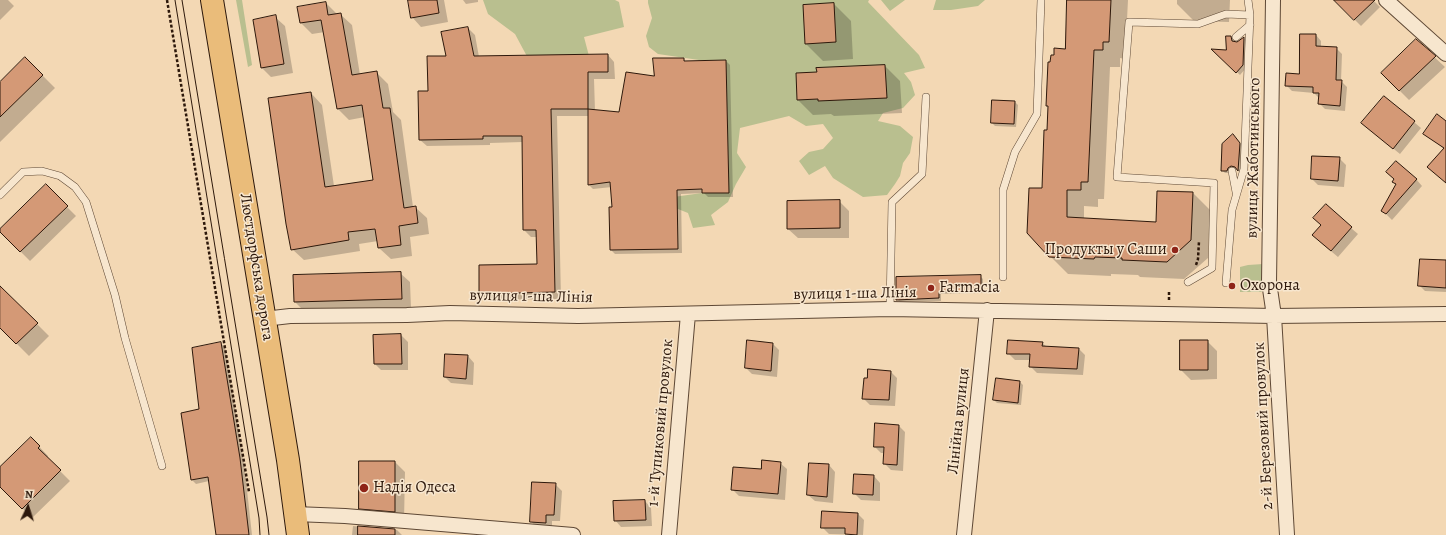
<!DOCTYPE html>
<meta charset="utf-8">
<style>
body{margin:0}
#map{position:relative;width:1446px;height:535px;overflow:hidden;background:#f3d8b4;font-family:Alegreya,serif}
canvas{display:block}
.north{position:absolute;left:8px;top:487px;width:40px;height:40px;-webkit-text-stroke:3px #f7e6ce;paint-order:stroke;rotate:4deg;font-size:11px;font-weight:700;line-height:16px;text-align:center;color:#2d180b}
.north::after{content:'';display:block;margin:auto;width:14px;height:18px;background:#2d180b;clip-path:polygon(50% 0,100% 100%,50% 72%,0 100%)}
</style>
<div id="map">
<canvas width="1446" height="535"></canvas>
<div class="north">N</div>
</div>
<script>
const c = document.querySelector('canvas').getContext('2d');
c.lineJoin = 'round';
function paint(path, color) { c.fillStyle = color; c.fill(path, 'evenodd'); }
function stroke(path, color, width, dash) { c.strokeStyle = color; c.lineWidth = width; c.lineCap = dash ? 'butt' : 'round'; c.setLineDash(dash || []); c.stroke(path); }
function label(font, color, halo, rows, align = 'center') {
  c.font = font + ' Alegreya,serif'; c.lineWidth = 3; c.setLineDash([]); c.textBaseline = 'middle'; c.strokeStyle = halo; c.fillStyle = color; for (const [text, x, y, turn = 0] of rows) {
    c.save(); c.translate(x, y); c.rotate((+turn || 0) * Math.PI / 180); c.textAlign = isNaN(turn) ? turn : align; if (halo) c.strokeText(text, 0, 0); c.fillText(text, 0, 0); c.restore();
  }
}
paint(new Path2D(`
 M 236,0 L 242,0 L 252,65 L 248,67 Z
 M 483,0 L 615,0 L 619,2 L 624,27 L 584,37 L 589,56 L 530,62 L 515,34 L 488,14 Z
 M 648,0 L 869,0 L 868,2 L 919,55 L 925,68 L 904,73 L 911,82 L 915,95 L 903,108 L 883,113 L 878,121 L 900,126 L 913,137 L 910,153 L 903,163 L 900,176 L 895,184 L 887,195 L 863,197 L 833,178 L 825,166 L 809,175 L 799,161 L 809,152 L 823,149 L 833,138 L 823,124 L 806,126 L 789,116 L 740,128 L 737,153 L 746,167 L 736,184 L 728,202 L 711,215 L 715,225 L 693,228 L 688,213 L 663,203 L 659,199 L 702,193 L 729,193 L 726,60 L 699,60 L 658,54 L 649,47 L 646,36 L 652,18 L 648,3 Z
 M 881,0 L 905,0 L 890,11 Z
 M 936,0 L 985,0 L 978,6 L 951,10 L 933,10 Z
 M 1263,264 L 1262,292 L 1240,292 L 1240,267 L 1248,265 Z`), '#b9bf8f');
paint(new Path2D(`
 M 0,0 L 8,0 L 14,6 L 0,20 Z
 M 409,0 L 444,0 L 448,22 L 421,27 L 412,17 Z
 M 463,0 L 478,0 L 478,2 L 466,4 Z
 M 1068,0 L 1128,0 L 1125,59 L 1120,58 L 1120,67 L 1110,67 L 1104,199 L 1098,199 L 1098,207 L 1084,206 L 1084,219 L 1157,223 L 1193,193 L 1210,210 L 1208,258 L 1184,279 L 1140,277 L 1138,275 L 1111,274 L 1111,276 L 1068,274 L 1050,256 L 1043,190 L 1048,131 L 1049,108 L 1047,105 L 1051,63 L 1066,50 Z
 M 1177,0 L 1230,0 L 1229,22 L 1194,21 L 1177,4 Z
 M 1335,0 L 1373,0 L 1380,7 L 1361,26 Z
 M 326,3 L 337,14 L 340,14 L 352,25 L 360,75 L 376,72 L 388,84 L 393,112 L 401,120 L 413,207 L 415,207 L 427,218 L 429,234 L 410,237 L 412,256 L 391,259 L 379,248 L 378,241 L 359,244 L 360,251 L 304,260 L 292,249 L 311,93 L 322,105 L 334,186 L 374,181 L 365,117 L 349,120 L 338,109 L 325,32 L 312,34 L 301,23 Z
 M 834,4 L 851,21 L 853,59 L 823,61 L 806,44 Z
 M 275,17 L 285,26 L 293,73 L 271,77 L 261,67 Z
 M 468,28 L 475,35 L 479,57 L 608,55 L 614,62 L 615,79 L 594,79 L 595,111 L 620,113 L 655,78 L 684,59 L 686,62 L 726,61 L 730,65 L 733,197 L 708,197 L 704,193 L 681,194 L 682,253 L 615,254 L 611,250 L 613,208 L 612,187 L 593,189 L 588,184 L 589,116 L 557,116 L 561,299 L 487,300 L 480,293 L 538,265 L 537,237 L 531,237 L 524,230 L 523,142 L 490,143 L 490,145 L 427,146 L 420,140 L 429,92 L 447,57 Z
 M 1316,35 L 1321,41 L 1321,48 L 1336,48 L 1342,54 L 1341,81 L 1347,87 L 1345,111 L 1325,109 L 1319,103 L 1319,98 L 1314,93 L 1292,91 L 1286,85 L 1300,75 Z
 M 1231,37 L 1237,43 L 1244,38 L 1247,41 L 1246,68 L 1240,75 L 1214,50 L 1227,51 Z
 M 1416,40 L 1445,67 L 1409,100 L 1382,73 Z
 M 25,58 L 55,88 L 0,142 L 0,83 Z
 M 885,66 L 900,81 L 902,113 L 834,116 L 831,114 L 813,115 L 798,100 L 818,73 Z
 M 1384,97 L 1421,128 L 1400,154 L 1369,129 Z
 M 1015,102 L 1018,105 L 1016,127 L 995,126 L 992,123 Z
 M 1446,122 L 1446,183 L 1444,149 L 1425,133 Z
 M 1236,138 L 1243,147 L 1241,173 L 1235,169 L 1231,170 L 1230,173 L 1225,173 L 1222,170 Z
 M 1339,158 L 1346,165 L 1344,187 L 1318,185 L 1312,179 Z
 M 1416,179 L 1422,186 L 1392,220 L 1383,211 L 1397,185 L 1393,182 Z
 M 46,186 L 76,216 L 30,261 L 0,231 Z
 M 839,201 L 849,211 L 849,238 L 798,238 L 788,229 Z
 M 1351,228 L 1358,234 L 1338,257 L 1320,242 Z
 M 1446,261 L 1446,292 L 1425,291 L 1419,285 Z
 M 400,273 L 410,282 L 411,308 L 304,311 L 295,302 Z
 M 980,276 L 983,279 L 983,293 L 941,294 L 941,301 L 900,302 L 897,299 Z
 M 0,287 L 49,336 L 29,356 L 0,327 Z
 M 401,335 L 408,342 L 408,370 L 381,370 L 375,364 L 374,336 Z
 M 1181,341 L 1207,341 L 1217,351 L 1217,379 L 1191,380 L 1181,370 Z
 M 1042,343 L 1047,347 L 1079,349 L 1085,355 L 1083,375 L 1037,373 L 1030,366 L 1031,360 L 1015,360 L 1008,353 Z
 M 221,344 L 225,347 L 244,463 L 252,535 L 218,535 L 209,481 L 196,484 L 192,480 L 200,410 Z
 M 773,344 L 779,350 L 777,377 L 752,374 L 746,368 Z
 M 468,356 L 474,363 L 473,385 L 451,383 L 445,377 Z
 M 891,372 L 897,378 L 895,406 L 870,405 L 863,398 Z
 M 1020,382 L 1023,385 L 1021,405 L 997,403 L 994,400 Z
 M 899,426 L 905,432 L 903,471 L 891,470 L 884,463 L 885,453 L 881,453 L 875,447 Z
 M 31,438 L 48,456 L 47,458 L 70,481 L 32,518 L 0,486 L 0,469 Z
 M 360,462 L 395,462 L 405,472 L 404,521 L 369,518 L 360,508 Z
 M 780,463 L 787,469 L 785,500 L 739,496 L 732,489 Z
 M 829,465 L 835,472 L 833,503 L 815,501 L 808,495 Z
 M 874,476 L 880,483 L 880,501 L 861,500 L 854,493 Z
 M 555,484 L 562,491 L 560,521 L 552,521 L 552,529 L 537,528 L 531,521 Z
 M 645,501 L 651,508 L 652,526 L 621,527 L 615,520 Z
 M 858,514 L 864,520 L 863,535 L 829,534 L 822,527 Z
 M 353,526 L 397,530 L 402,535 L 352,535 Z`), '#0003');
const building = new Path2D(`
 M 408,0 L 437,0 L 439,13 L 411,18 Z
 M 1067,0 L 1111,0 L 1109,42 L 1103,42 L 1103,50 L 1094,50 L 1088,182 L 1081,182 L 1081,190 L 1067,190 L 1067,217 L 1156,222 L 1157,191 L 1193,192 L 1191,240 L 1167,262 L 1122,260 L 1122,258 L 1095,257 L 1094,259 L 1049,257 L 1027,233 L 1029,188 L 1042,188 L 1044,130 L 1047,130 L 1048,106 L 1046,106 L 1048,62 L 1050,62 L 1051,55 L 1054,55 L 1054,48 L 1065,49 Z
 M 1334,0 L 1375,0 L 1354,20 Z
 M 326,2 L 328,15 L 341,13 L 352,75 L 377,71 L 383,108 L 390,108 L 404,208 L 416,206 L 418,223 L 399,226 L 401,245 L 378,248 L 375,229 L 348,232 L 349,240 L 291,250 L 286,224 L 268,98 L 311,92 L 325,187 L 373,180 L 362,105 L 337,109 L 321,20 L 300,23 L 297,7 Z
 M 834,3 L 836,42 L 805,44 L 803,5 Z
 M 276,15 L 284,64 L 261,68 L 253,20 Z
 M 468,27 L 474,56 L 608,54 L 608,72 L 588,72 L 588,109 L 551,109 L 555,292 L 479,294 L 479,265 L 537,264 L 536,230 L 523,230 L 522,136 L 483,136 L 483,139 L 419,140 L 418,91 L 428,91 L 427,56 L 446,56 L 441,32 Z
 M 1300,34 L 1316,34 L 1316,46 L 1337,47 L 1336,80 L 1342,80 L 1340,106 L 1318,104 L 1319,93 L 1313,93 L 1313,87 L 1285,86 L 1286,73 L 1299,74 Z
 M 1226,36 L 1231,36 L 1232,41 L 1237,42 L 1244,37 L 1243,65 L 1236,73 L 1211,49 L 1226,50 Z
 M 1416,39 L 1436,56 L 1399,91 L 1381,73 Z
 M 25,57 L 43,75 L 0,117 L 0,82 Z
 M 653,58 L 684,58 L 684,61 L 726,60 L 729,193 L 702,193 L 702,189 L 677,190 L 678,249 L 610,250 L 609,207 L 612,207 L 610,182 L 588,185 L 588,109 L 619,112 L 626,72 L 654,76 Z
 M 885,65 L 887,98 L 818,101 L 818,99 L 797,100 L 796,73 L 817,72 L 816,68 Z
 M 1384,96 L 1415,121 L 1393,149 L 1361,123 Z
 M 992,100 L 1015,101 L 1014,124 L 991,123 Z
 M 1437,114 L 1446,121 L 1446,183 L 1427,167 L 1444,148 L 1423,134 Z
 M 1233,134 L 1240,143 L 1238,171 L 1235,167 L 1231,166 L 1228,168 L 1227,171 L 1221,171 L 1222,144 Z
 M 1312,156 L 1340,157 L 1338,181 L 1311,179 Z
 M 1396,161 L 1417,179 L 1386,214 L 1381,211 L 1396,184 L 1392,182 L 1394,179 L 1386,172 Z
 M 46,184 L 68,206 L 20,252 L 0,232 L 0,229 Z
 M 840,200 L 840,228 L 787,229 L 787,201 Z
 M 1326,204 L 1352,227 L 1331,251 L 1312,235 L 1321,225 L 1313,218 Z
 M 1420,259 L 1446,260 L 1446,288 L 1418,286 Z
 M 401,272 L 402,299 L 294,302 L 293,275 Z
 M 981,275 L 981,291 L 939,292 L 939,298 L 896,300 L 896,277 Z
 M 0,286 L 38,323 L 16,344 L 0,328 Z
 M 401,334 L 402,364 L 374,364 L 373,335 Z
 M 747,340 L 773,343 L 771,371 L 745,368 Z
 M 1008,340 L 1043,342 L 1042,346 L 1079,348 L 1077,369 L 1029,367 L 1030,354 L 1007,354 Z
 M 1180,340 L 1208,340 L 1208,370 L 1180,370 Z
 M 221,342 L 240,458 L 249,535 L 216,535 L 208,477 L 191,480 L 181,413 L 199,409 L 192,348 Z
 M 445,354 L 468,355 L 466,379 L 444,377 Z
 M 868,369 L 891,371 L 889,400 L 862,399 L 864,378 L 867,378 Z
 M 996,378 L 1020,381 L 1018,403 L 993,400 Z
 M 875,423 L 899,425 L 897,465 L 883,464 L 884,447 L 874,447 Z
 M 31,437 L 40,446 L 38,448 L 61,470 L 22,509 L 0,487 L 0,467 Z
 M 762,460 L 781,462 L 778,494 L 731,490 L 733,467 L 761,469 Z
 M 359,461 L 395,461 L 395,512 L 359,509 Z
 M 809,463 L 829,464 L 827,497 L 807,495 Z
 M 854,474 L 874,475 L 873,495 L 853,494 Z
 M 532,482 L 556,483 L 554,515 L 546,515 L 546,523 L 530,522 Z
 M 645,500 L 646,520 L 614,521 L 613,501 Z
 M 822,511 L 858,513 L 857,535 L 845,534 L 845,528 L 821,528 Z
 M 358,526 L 395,529 L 395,535 L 358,535 Z`);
paint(building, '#d49976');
stroke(building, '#2d180b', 1);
const service = new Path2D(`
 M 1236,37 L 1250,25
 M 1232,171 L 1236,192
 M 0,195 L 23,172 L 42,171 L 60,176 L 75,187 L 86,202 L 115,295 L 125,338 L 162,466
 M 1003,277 L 1003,190 L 1015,152 L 1037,114 L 1041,0
 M 1188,282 L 1212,268 L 1214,183 L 1117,177 L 1129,22 L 1198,24 L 1226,14 L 1250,15
 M 1226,283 L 1232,210 L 1244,169 L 1250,15 L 1248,0
 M 890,309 L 892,202 L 922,174 L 926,97`);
const minor = new Path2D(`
 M 1273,0 L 1269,282 L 1274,316 L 1287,535
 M 1386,0 L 1446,54
 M 264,319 L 290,316 L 407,315 L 450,313 L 578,316 L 890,309 L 1274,316 L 1446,314
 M 295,514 L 345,516 L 573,535
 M 669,535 L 688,314
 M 964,535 L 987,310`);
const primary = new Path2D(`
 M 212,0 L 288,460 L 298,535`);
stroke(service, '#5e4835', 8);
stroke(minor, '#5e4835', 16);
stroke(primary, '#2d180b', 24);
stroke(new Path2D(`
 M 167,0 L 249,492
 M 1196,265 L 1198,259 L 1199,241
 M 1169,300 L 1169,290`), '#2d180b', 2.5, [3, 2]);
stroke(service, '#f7e6ce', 7);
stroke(minor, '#f7e6ce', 14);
stroke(primary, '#eabc7a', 22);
stroke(new Path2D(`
 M 175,0 L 259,518 L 260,535
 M 182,0 L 267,517 L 269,535`), '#2d180b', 1);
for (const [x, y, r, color] of [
 [1175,250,4,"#8f2418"],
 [1232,286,4,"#8f2418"],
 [931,288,4,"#8f2418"],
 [364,488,5,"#8f2418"]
]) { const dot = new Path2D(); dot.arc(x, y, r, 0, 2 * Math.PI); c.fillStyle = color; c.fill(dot); stroke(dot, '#f7e6ce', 1.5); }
label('16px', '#2d180b', '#f7e6ce', [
 ["вулиця Жаботинського",1254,158,-89],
 ["Люстдорфська дорога",256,267,81],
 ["вулиця 1-ша Лінія",855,294,-1],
 ["вулиця 1-ша Лінія",531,297,1],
 ["Лінійна вулиця",959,421,-84],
 ["1-й Тупиковий провулок",661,423,-85],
 ["2-й Березовий провулок",1264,426,-93]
]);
label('16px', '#2d180b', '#f7e6ce', [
 ["Продукты у Саши",1167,250,"right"],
 ["Охорона",1240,286],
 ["Farmacia",939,288],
 ["Надія Одеса",373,488]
], 'left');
</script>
